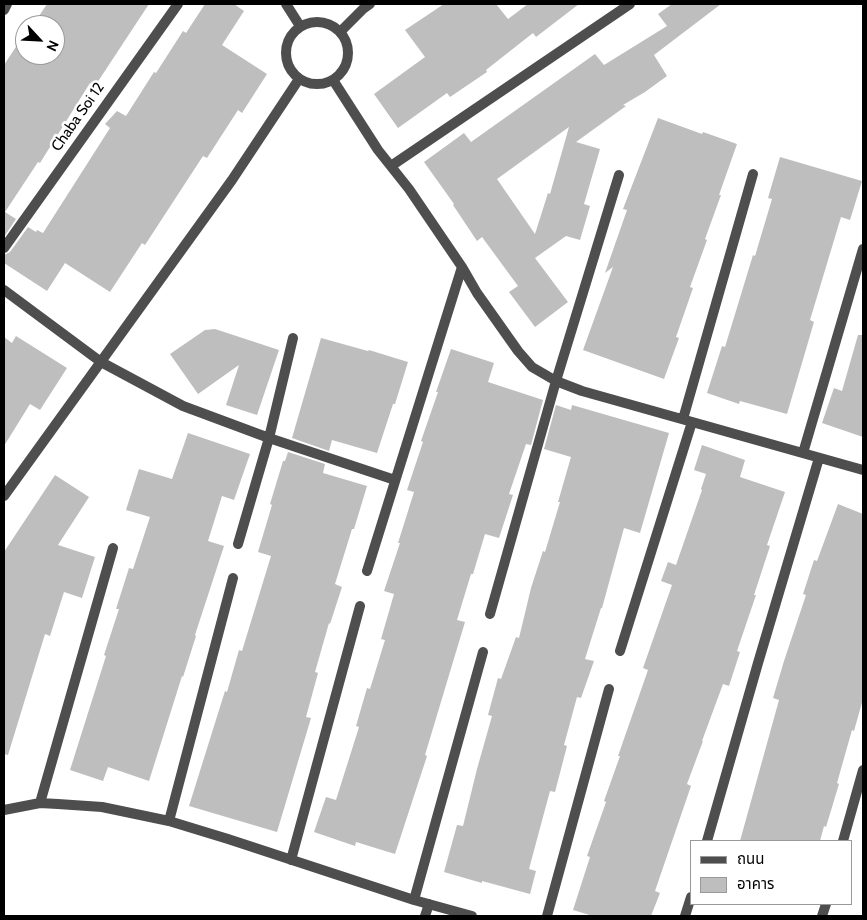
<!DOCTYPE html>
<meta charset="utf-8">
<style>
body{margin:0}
#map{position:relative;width:867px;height:920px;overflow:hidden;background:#fff;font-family:Cabin,"Noto Sans Thai",sans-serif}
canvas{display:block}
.frame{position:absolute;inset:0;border:5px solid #000;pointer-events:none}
.legend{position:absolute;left:690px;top:840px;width:162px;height:65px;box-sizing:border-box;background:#fff;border:1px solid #999;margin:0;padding:6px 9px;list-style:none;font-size:15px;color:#000}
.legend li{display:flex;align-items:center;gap:10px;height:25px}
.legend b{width:25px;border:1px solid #999}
.north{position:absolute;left:15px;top:15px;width:50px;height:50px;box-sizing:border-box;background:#fff;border:1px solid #999;border-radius:50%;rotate:115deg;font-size:14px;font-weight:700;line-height:20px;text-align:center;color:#000}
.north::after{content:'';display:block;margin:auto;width:18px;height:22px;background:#000;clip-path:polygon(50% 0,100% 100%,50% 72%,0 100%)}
</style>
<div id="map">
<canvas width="867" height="920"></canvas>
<div class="frame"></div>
<ul class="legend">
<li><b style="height:6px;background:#4e4e4e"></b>ถนน</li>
<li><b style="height:14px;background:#bebebe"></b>อาคาร</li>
</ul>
<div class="north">N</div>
</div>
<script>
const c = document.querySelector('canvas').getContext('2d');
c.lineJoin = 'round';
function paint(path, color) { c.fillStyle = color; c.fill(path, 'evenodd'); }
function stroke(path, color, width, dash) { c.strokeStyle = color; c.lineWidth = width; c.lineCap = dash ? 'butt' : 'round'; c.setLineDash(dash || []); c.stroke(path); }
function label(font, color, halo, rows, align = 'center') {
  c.font = font + ' Cabin,sans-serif'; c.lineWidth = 5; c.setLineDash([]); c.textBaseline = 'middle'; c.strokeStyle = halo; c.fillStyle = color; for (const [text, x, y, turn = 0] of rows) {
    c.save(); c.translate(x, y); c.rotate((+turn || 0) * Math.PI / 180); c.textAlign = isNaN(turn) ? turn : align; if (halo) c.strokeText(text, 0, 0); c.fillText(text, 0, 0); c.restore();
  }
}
paint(new Path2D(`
 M 47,4 L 149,4 L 95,86 L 90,83 L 40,163 L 38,162 L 5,212 L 16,219 L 4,237 L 4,65 L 21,39 L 23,40 L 25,37 L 25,55 L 55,55 L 55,25 L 33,25 Z
 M 205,4 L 234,4 L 244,11 L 222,45 L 267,74 L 242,113 L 238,110 L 207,158 L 203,156 L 145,245 L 142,243 L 110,292 L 65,263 L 47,291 L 4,263 L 4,255 L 10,252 L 28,227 L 36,232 L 37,230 L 43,233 L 110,128 L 105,124 L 117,111 L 126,116 L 154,72 L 156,73 L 183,31 L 186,33 Z
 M 444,4 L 496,4 L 508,19 L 528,4 L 579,4 L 536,37 L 533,33 L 486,70 L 487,72 L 450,97 L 447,93 L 398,128 L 374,94 L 425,57 L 405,30 Z
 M 672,4 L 721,4 L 654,55 L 667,76 L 645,92 L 623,105 L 626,106 L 576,142 L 600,149 L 584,204 L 590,206 L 580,240 L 566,236 L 535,258 L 568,302 L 535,327 L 509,292 L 518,286 L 482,237 L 477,241 L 453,205 L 454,204 L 424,162 L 464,133 L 471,142 L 595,54 L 604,65 L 667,26 L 658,14 ZM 569,127 L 550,194 L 548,193 L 535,234 L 497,179 Z
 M 658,118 L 702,134 L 703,132 L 737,144 L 719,195 L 721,195 L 705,239 L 707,240 L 690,287 L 693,288 L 676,337 L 679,338 L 664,379 L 583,350 L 613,267 L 605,273 L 627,210 L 623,209 Z
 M 780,157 L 862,181 L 850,220 L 841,217 L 810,320 L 814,322 L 787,414 L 740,401 L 739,404 L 707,393 L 722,346 L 725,347 L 753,255 L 755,256 L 772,199 L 768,198 Z
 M 215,329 L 279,350 L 257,415 L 226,405 L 239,365 L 198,394 L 170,354 L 205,330 Z
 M 858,335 L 863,335 L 863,437 L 822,423 L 834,388 L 842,391 Z
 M 16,336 L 67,368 L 40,410 L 30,404 L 4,446 L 4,337 L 12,343 Z
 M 321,338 L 368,351 L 369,350 L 408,362 L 395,404 L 393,404 L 377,453 L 332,440 L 329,451 L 292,438 Z
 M 451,349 L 494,363 L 488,382 L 543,400 L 531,445 L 526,444 L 509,494 L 513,495 L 499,538 L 485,534 L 473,574 L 471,574 L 457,620 L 465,622 L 425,755 L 427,756 L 395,854 L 356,842 L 355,846 L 314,832 L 326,797 L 336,800 L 359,727 L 356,726 L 367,688 L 370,689 L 385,640 L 381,639 L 394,594 L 384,591 L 400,543 L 398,543 L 414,492 L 407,490 L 423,442 L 421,441 L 438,392 L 436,392 Z
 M 556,405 L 571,410 L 572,405 L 669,433 L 640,533 L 624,528 L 602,608 L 601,608 L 585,659 L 594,661 L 581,698 L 577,697 L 564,745 L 567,746 L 555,792 L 550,791 L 529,869 L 536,871 L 530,894 L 482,881 L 482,883 L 444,872 L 457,825 L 463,826 L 477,769 L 492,716 L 488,715 L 498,678 L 501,679 L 516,637 L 519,638 L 531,588 L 543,551 L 545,552 L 560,502 L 558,502 L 571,457 L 544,449 Z
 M 188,433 L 250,454 L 234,500 L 222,496 L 208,541 L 224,546 L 195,635 L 196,636 L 183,677 L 182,676 L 149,781 L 108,767 L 103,781 L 70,770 L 106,656 L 104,655 L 119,609 L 116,609 L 129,568 L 133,569 L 150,517 L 126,510 L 139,469 L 172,479 Z
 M 702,445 L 745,460 L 740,477 L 785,492 L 767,545 L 770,546 L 754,595 L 756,595 L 737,651 L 740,652 L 729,686 L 723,684 L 702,741 L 703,741 L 687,784 L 691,786 L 655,891 L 660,893 L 651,916 L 593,916 L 573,910 L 590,857 L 587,856 L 606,802 L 604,801 L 620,756 L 618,756 L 648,670 L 643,668 L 672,585 L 661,581 L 668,562 L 676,565 L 702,490 L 701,489 L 706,474 L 694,470 Z
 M 288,452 L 325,464 L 323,473 L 367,486 L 354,529 L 352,529 L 335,584 L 342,587 L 330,624 L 329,623 L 315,672 L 318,673 L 306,717 L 311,718 L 277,832 L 189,806 L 225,691 L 227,692 L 239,650 L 242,651 L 271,556 L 258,552 L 272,505 L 270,504 L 283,461 L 285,461 Z
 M 55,475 L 89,497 L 58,545 L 95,557 L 82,598 L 64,592 L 50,636 L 45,634 L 8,755 L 4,754 L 4,552 Z
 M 838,504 L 863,514 L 863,699 L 854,731 L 852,730 L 837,783 L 839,784 L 826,827 L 824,826 L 820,841 L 740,841 L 779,700 L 773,698 L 784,661 L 806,595 L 803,594 L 814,560 L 817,561 Z`), '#bebebe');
stroke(new Path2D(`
 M 286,4 L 300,26
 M 4,10 L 7,4
 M286 53a31 31 0 1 1 62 0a31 31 0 1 1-62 0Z
 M 341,31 L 363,9 L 370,4
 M 333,80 L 378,150 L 409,189 L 462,267 L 477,293 L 518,351 L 532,367 L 556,381 L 582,391 L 863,470
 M 391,166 L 630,4
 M 4,248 L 178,4
 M 4,290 L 101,362 L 183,406 L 269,438 L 395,480
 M 683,419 L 753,174
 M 803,453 L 863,249
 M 4,496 L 232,180 L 299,79
 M 238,544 L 269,438 L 293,338
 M 367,571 L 462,267
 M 490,614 L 556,381 L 619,175
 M 620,651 L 692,422
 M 40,803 L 113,548
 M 4,810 L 40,803 L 58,804 L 102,807 L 169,821 L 228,839 L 414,900 L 472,916
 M 169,821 L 233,578
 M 707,841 L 758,663 L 819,458
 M 843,841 L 863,770
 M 291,860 L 360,606
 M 414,900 L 483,652
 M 425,916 L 429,904
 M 547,916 L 609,689
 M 685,916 L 691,897
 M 822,916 L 826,904`), '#4e4e4e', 10);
label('15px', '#000', '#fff', [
 ["Chaba Soi 12",78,117,-55]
]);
</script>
